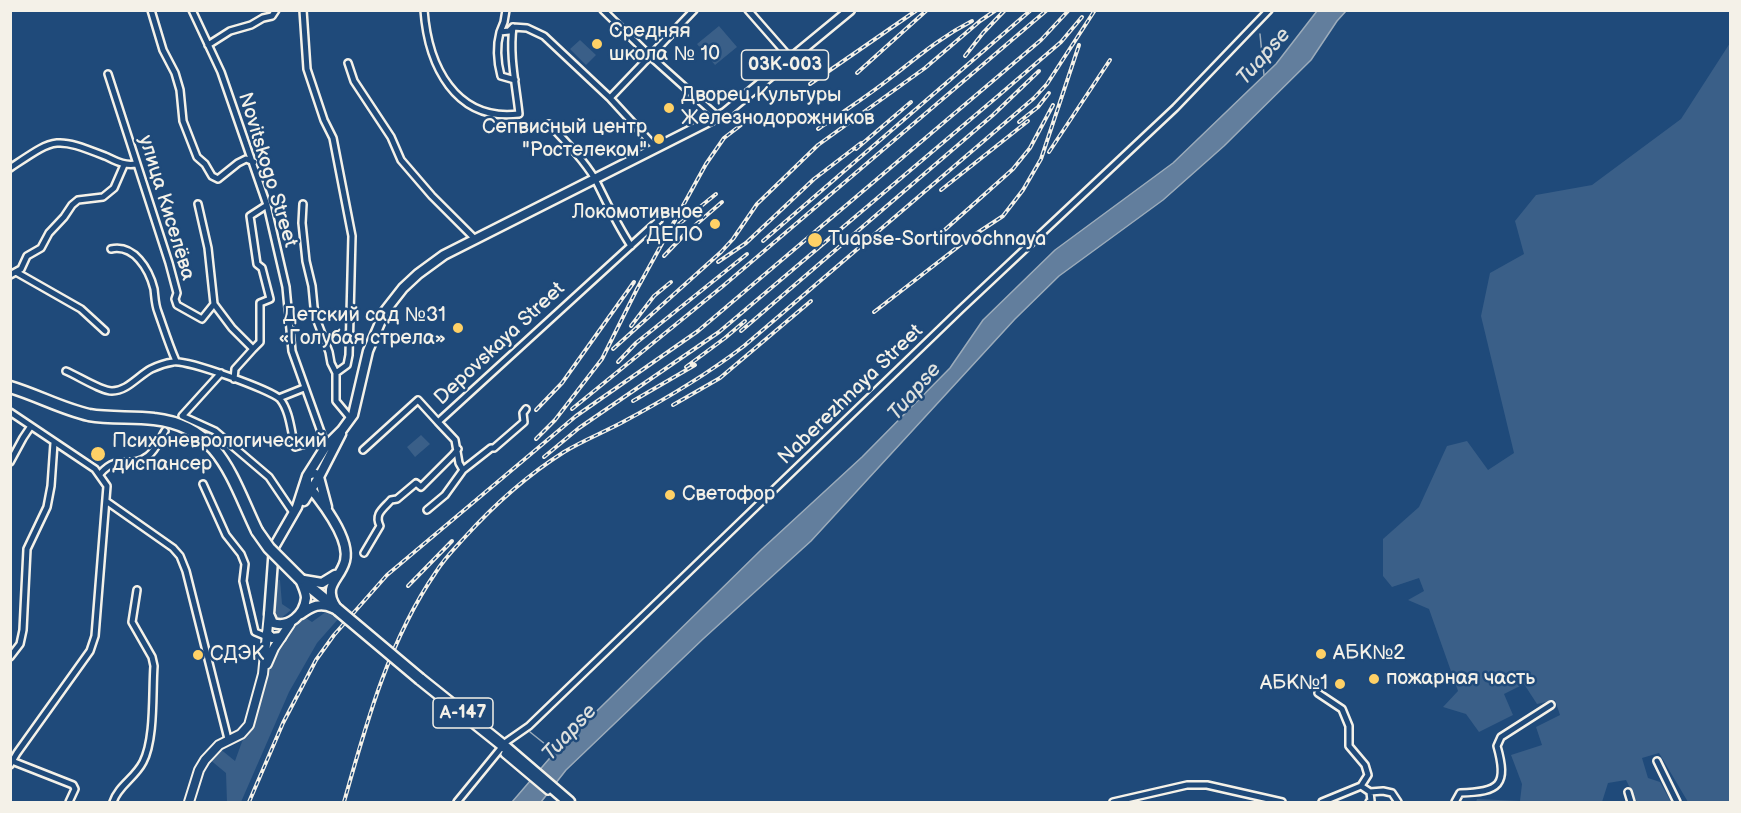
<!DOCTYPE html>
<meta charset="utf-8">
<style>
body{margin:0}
#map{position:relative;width:1741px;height:813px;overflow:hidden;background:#1f4a7a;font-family:"Balsamiq Sans",sans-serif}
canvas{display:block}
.frame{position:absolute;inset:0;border:12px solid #f4f1e8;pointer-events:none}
</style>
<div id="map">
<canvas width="1741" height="813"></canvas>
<div class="frame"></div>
</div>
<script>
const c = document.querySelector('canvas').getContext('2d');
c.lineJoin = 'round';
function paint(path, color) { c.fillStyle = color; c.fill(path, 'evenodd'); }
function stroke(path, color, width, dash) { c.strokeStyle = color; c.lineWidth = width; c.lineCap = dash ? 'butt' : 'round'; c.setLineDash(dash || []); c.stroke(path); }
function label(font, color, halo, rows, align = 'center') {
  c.font = font + ' "Balsamiq Sans",sans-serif'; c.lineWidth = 5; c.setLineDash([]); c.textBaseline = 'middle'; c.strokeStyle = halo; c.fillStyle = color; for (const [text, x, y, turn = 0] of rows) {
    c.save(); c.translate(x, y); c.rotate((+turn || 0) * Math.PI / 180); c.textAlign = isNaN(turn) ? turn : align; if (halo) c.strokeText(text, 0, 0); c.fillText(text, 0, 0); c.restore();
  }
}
paint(new Path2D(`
 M 719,26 L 737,47 L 715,65 L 697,44 Z
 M 580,40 L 596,55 L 586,65 L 570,49 Z
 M 1730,43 L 1730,802 L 1688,802 L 1659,753 L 1642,758 L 1648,778 L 1660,782 L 1671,802 L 1637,802 L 1626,780 L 1608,783 L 1602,802 L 1476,802 L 1477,799 L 1520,801 L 1522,784 L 1511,755 L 1542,745 L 1536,727 L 1560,715 L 1555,700 L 1537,704 L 1524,684 L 1504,694 L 1513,715 L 1479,732 L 1466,714 L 1443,707 L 1458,691 L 1429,609 L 1408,600 L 1424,591 L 1419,578 L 1392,587 L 1383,576 L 1383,539 L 1419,507 L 1447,446 L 1467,441 L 1488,470 L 1514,453 L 1481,316 L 1490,273 L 1524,254 L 1515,221 L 1536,195 L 1592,185 L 1681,119 Z
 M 421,435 L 430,444 L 415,457 L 407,447 Z
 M 272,579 L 280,580 L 282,604 L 291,610 L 280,619 L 271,617 Z
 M 327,611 L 339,618 L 317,643 L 289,692 L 241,802 L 227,802 L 226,773 L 209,759 L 219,748 L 235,761 L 276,648 L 290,629 L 303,616 L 312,622 Z`), '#3a5f88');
const water = new Path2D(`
 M 1317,11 L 1346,11 L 1337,21 L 1311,60 L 1224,146 L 1163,200 L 1059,276 L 1015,319 L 811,541 L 703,639 L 566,770 L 541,802 L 512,802 L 555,752 L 762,549 L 862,457 L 950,368 L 983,320 L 1055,250 L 1173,163 L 1276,64 Z`);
paint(water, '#627e9d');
stroke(water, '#9cacbb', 1.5);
stroke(new Path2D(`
 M 1260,34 L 1264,75
 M 530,732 L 555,752`), '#9cacbb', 1.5);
const street = new Path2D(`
 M 151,10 L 163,50 L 175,73 L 180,90 L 183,121 L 197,157 L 205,164 L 212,176 L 218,179 L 238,163 L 246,159 L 254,162
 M 192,10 L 221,72 L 267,205 L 286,287 L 292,351 L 326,446
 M 303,10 L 307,69 L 324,120 L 333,138 L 352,236 L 349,355 L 347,365 L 336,373 L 336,401 L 351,419
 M 424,10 C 428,65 455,122 519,114 C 516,85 509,56 513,27 L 527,28 L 544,36 L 610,98 L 655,147
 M 506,10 L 504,22 L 500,32 L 509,31 L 513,27
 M 603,10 L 650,56 L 718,117
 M 748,10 L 791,59
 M 500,32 C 496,47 497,61 501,76 L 515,80
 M 208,45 L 230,31 L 251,25 L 263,18 L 272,16 L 276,10
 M 348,63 L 354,81 L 391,137 L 401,160 L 432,196 L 475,239
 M 108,74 L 169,263 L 177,293 L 175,299 L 177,305 L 202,319 L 214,304
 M 610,98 L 694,10
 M 549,124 C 565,141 583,159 595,179 C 607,203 616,223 631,246
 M 10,168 C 55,138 54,136 105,156 C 116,161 124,166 136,164
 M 198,204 L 208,248 L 214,304 L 232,328 L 253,349 L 235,369 L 234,379
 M 303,204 L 302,223 L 306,261 L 312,286 L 314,307 L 317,321 L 329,352 L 331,363 L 336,373
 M 111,249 C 134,244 149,269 154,289 C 155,297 155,305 158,312 C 164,329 169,345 176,361
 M 16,272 L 81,309 L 105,331
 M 10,275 L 21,269 L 27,256 L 41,248 L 49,233 L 64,217 L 72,205 L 78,200 L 103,197 L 114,188 L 124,165
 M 253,349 L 260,342 L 260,303 L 270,299 L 262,268 L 257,264 L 250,216 L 267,205
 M 66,371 C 78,376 101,391 112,391 C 127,391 138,376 151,369 C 157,366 166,363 173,362 C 186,359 271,390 280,399 C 290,411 291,432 295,447 L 323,439
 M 221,373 L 182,416 L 215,431 L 269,477 L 294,514
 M 279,398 L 304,388
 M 10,412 L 95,469 L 107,486 L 95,636 L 90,651 L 17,753 L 10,765
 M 438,422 L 455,440 L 459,463 L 463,470
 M 363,450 L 418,400 L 438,422 L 659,220
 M 10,462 L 23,438 L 31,426
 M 100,474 C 119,452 130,470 148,456 C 156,450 160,439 165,431
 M 203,484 L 226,535 L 241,554 L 245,564 L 243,581 L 255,632 L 267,637
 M 106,501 L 173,548 L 180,556 L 186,571 L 228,739
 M 427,510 L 445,495 L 463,470 L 491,448 L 494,448 L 524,422 L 523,413 L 526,409
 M 364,553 L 380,526 C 374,514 383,509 391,500 L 397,499 L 416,483 L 421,487 L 453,455 L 458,449
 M 10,657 L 20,644 L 23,630 L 27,549 L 47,507 L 51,486 L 54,443
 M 1318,693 L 1342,709 L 1349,726 L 1349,746 L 1365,765 L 1368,775 L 1361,786 L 1322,802
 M 504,754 L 548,791
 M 12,761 L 73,785 L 75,789 L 69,802
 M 1657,761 L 1677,802
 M 1361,786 L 1370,792 L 1371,801 L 1369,802
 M 1370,792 L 1383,791 L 1392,793 L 1398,802
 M 1628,792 L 1631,802
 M 113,802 C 118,786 135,778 143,762 C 155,739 152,693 154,666 L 152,657 L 132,622 L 137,590
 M 457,802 L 506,742 L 529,726 L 961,309 L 1175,108 L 1269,10
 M 1113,802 L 1187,785 L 1207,785 L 1282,802
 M 1455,802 L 1460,793 C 1500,792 1508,785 1497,746 L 1501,737 L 1551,705`);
const secondary = new Path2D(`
 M 267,664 L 274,648 L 290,624
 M 189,802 L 199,770 L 205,760 L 219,745 L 241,734 L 249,725 L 263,674 L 269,614`);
const primary = new Path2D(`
 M 304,501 L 319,477 L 318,475 L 313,473 L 307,476 L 307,484 C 321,501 351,538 345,561 C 340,580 322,585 336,607
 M 327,507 L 319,477 L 341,434
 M 300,579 C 302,585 306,592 306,598 C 304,615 289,628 273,623 L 269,614 L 274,547 L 297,507 L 307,476 L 326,446 L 342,430 L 353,415 L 368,351 L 385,311 L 403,288 L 418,274 L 444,255 L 725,113 L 850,10
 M 304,580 L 322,583 L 335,575
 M 301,614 C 312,606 320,602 333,608
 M 267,633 L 272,638 L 281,637`);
const highway = new Path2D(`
 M 10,387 C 37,395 62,409 89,415 C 111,419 133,416 154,419 C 220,426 232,479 257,531
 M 300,579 L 338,610
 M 420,679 L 505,747 L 569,802`);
stroke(street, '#f4f1e8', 10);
stroke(secondary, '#f4f1e8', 12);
stroke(primary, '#f4f1e8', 13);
stroke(highway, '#f4f1e8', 15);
stroke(street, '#1f4a7a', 5);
stroke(secondary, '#1f4a7a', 8);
stroke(primary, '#1f4a7a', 8);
stroke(highway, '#1f4a7a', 10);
const rail = new Path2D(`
 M 965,56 L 983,33 L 1005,10
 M 857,73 L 927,10
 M 810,84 L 917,10
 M 1019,122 L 1038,107 L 1049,93
 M 818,129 C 843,112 869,95 893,76 C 920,55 941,37 972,21
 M 856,149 L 911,102
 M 1049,152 L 1110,60
 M 941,190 L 1028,121
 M 676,231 L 679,224 L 716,194
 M 939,235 L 1013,169 L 1030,148 L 1053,105
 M 763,241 L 1031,10
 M 664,256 L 685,234 L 722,202
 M 718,262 L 746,243 L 814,179 L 861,143
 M 874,312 L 968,239 L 1003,216 L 1023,190 L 1041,159 L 1079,45
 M 631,326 L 654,296 L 671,282
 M 741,331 L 993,115 L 1039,71
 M 613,349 L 721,252 L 733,239 L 757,204 L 818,145 L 925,68 L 980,21 L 996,10
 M 618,362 L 636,343 L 747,254
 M 686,367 L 725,338 L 745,321
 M 633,401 L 695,365
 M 673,405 L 720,378 L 811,301
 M 572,409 L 723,286 L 1047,10
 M 536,410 L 562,383 L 634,282
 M 536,439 L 555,420 L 602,359 L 637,289 L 706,164 L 724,138 L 741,125
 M 544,457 L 579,428 L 719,332 L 998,96 L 1061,42 L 1082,17
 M 408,586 L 452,541
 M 249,802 L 283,723 L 316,660 L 334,635 L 387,575 L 576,416 L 698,331 L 1041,40 L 1069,10
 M 344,802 C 366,724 389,640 436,572 C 444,559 455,548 465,537 C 495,504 526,476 564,452 C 582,441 602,433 621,423 C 664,400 705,376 744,346 L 1034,98 L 1047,84 L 1095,10`);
stroke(rail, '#f4f1e8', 4);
stroke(rail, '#1f4a7a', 1.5, [4.5]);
const highwayBridge = new Path2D(`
 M 257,531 L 269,548 L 300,579
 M 338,610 L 420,679`);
stroke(highwayBridge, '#f4f1e8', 15, []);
stroke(highwayBridge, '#1f4a7a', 10);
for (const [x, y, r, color] of [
 [597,44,6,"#ffd166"],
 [669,108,6,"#ffd166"],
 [659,139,6,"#ffd166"],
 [715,224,6,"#ffd166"],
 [815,240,8,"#ffd166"],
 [458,328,6,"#ffd166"],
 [98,454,8,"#ffd166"],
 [670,495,6,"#ffd166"],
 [1321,654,6,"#ffd166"],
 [198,655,6,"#ffd166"],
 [1374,679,6,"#ffd166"],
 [1340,684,6,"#ffd166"]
]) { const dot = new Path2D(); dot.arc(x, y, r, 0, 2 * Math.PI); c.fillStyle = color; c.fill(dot); stroke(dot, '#1f4a7a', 2); }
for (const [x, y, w] of [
 [785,65,87],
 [463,713,60]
]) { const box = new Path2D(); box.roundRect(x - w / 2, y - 15, w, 30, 4.5); c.fillStyle = '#1f4a7a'; c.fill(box); stroke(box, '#f4f1e8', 1.5); }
label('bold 18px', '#f4f1e8', null, [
 ["03К-003",785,65],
 ["А-147",463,713]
]);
label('20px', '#f4f1e8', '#1f4a7a', [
 ["Средняя",609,32],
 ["школа № 10",609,55],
 ["Дворец Культуры",681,96],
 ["Железнодорожников",681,119],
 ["Сепвисный центр",647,128,"right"],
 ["\"Ростелеком\"",647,151,"right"],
 ["Локомотивное",703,213,"right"],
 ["ДЕПО",703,236,"right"],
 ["Tuapse-Sortirovochnaya",828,240],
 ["Детский сад №31",446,316,"right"],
 ["«Голубая стрела»",446,339,"right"],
 ["Психоневрологический",112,442],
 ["диспансер",112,465],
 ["Светофор",682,495],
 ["АБК№2",1333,654],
 ["СДЭК",210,655],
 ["пожарная часть",1386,679],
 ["АБК№1",1328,684,"right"]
], 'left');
label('20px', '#f4f1e8', '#1f4a7a', [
 ["Novitskogo Street",267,170,73],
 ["улица Киселёва",166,208,73],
 ["Depovskaya Street",500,344,-43],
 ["Naberezhnaya Street",851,395,-44]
]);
label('italic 21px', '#dee0dd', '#1f4a7a', [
 ["Tuapse",1264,57,-48],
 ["Tuapse",915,392,-49],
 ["Tuapse",570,733,-47]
]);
</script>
